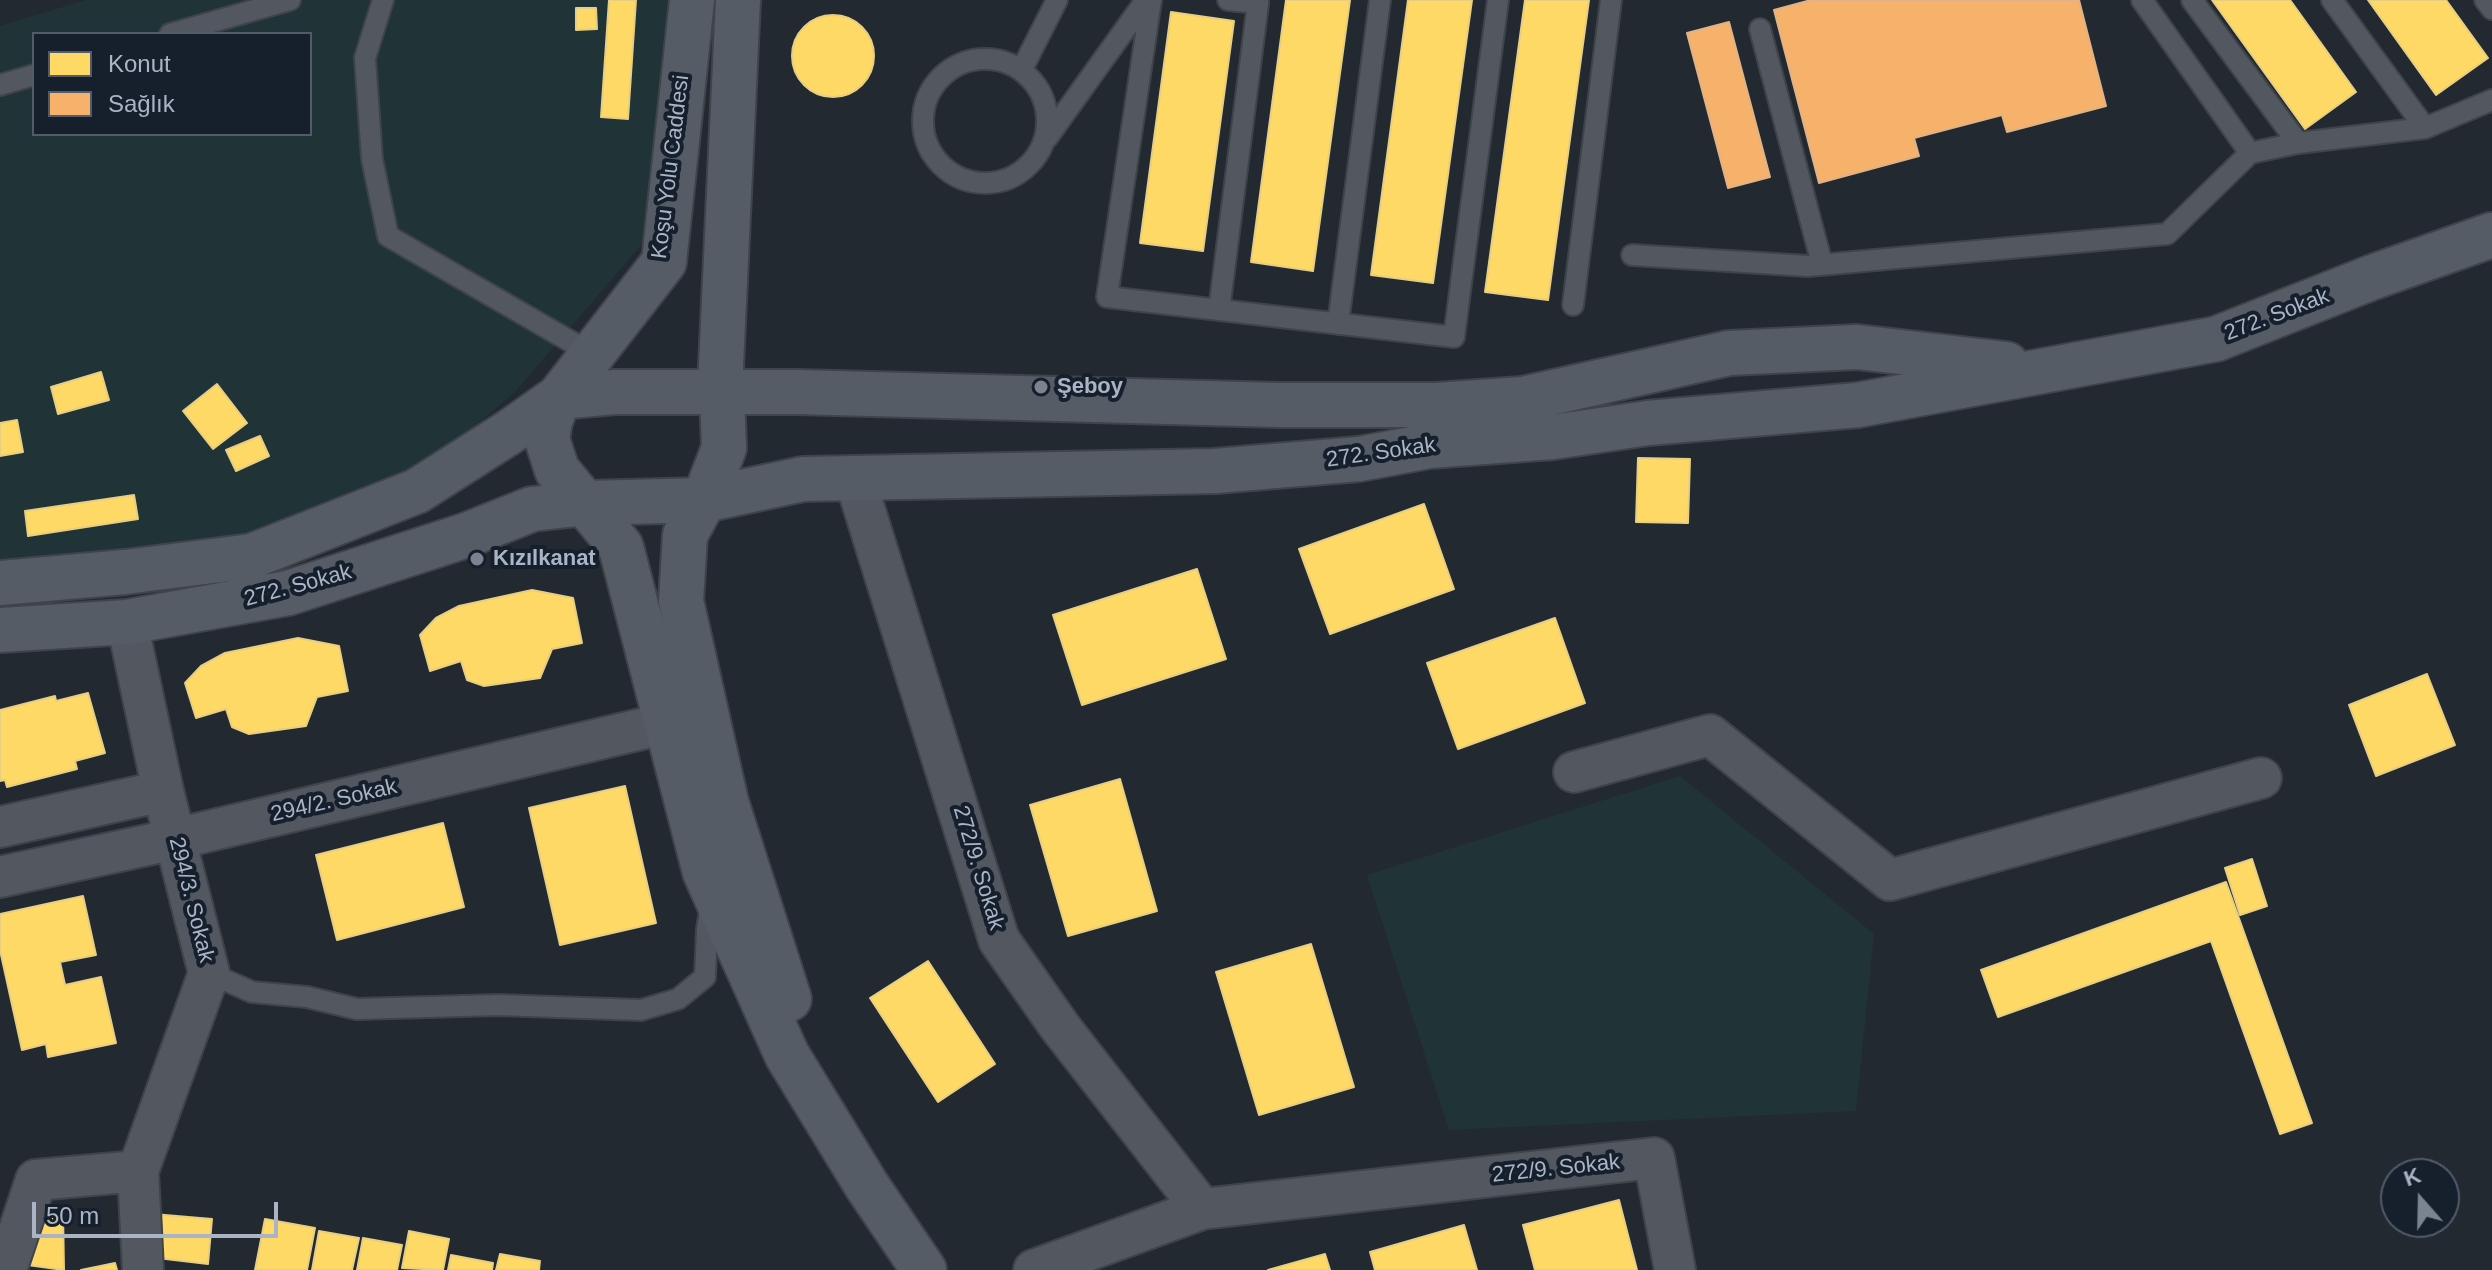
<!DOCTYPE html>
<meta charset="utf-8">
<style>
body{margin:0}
#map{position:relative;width:2492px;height:1270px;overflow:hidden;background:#232931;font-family:Helvetica,sans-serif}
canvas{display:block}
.legend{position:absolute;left:32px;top:32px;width:280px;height:104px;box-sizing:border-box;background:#161f2c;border:2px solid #515b69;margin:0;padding:10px 14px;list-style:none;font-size:24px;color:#aab4c5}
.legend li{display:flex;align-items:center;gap:16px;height:40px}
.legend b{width:40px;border:2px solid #515b69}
.north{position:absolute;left:2380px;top:1158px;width:80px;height:80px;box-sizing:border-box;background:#161f2c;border:2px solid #515b69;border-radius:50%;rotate:340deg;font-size:22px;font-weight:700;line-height:32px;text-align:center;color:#aab4c5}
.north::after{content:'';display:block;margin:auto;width:28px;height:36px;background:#7b8391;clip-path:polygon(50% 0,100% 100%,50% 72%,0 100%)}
.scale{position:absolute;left:32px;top:1202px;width:246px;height:36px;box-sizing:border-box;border:4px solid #aab4c5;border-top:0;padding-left:10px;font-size:24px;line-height:28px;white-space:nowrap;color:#aab4c5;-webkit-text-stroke:6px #161f2c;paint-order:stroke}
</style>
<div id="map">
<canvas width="2492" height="1270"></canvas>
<ul class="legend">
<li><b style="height:22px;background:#ffd966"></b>Konut</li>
<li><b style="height:22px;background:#f6b26b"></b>Sağlık</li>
</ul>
<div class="north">K</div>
<div class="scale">50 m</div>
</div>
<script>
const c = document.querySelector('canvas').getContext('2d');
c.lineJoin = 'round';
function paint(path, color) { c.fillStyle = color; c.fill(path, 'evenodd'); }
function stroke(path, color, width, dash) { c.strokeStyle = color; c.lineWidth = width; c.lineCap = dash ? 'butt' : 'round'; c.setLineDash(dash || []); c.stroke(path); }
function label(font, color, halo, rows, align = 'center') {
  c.font = font + ' Helvetica,sans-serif'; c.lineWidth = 8; c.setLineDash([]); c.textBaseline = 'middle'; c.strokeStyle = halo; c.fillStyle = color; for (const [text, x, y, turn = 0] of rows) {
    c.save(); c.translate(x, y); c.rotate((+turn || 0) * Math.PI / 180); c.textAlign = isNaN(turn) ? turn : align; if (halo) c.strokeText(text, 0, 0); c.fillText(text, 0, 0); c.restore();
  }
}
paint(new Path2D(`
 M 86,0 L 675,0 L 656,228 L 514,393 L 419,473 L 255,536 L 0,572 L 0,26 ZM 34,34 L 310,34 L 310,134 L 34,134 Z
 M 1680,776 L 1874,934 L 1856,1111 L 1449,1130 L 1367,875 Z`), '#203337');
const homes = new Path2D(`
 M 609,0 L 636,0 L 628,119 L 601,117 Z
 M 1286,0 L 1350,0 L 1313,271 L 1251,262 Z
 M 1408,0 L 1472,0 L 1433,283 L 1371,275 Z
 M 1525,0 L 1589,0 L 1548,300 L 1485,292 Z
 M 2212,0 L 2290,0 L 2356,92 L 2305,129 Z
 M 2368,0 L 2446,0 L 2488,58 L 2436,95 Z
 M 576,8 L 596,8 L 597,29 L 576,30 Z
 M 1171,12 L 1234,21 L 1203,251 L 1140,243 Z
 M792 56a41 41 0 1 1 82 0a41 41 0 1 1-82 0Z
 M 101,372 L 109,400 L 58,414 L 51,387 Z
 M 217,384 L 247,423 L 213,449 L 183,411 Z
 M 17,420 L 23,452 L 0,456 L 0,423 Z
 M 260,436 L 269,456 L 236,471 L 226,450 Z
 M 1638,458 L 1690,459 L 1688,523 L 1636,522 Z
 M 134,495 L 138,519 L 28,536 L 25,511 Z
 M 1424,504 L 1454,589 L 1330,634 L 1299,549 Z
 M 1197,569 L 1226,659 L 1082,705 L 1053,615 Z
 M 532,590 L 573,598 L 582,643 L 552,649 L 540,678 L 484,686 L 467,680 L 461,661 L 430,671 L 420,635 L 436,618 L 459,606 Z
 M 1555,618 L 1585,703 L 1458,749 L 1427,663 Z
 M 298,638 L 339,646 L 348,691 L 317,697 L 306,726 L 249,734 L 232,727 L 226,709 L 196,718 L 185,683 L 201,666 L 225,653 Z
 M 2427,674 L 2455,745 L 2376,776 L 2349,705 Z
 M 88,693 L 105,753 L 75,761 L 77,769 L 7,787 L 5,780 L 0,781 L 0,710 L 55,696 L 56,701 Z
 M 1120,779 L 1157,911 L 1068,936 L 1030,805 Z
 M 625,786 L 656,923 L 560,945 L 529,808 Z
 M 443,823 L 464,907 L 337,940 L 316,855 Z
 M 2252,859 L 2267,906 L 2240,915 L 2225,868 Z
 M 2226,882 L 2312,1123 L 2280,1134 L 2211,941 L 1998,1017 L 1981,970 Z
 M 83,896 L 96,955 L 60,962 L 65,985 L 101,977 L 116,1043 L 48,1057 L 46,1044 L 22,1050 L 0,950 L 0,914 Z
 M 1311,944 L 1354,1087 L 1259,1115 L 1216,972 Z
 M 928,961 L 995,1064 L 938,1102 L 870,998 Z
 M 1619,1200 L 1637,1270 L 1535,1270 L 1523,1225 Z
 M 36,1210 L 63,1212 L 64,1270 L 20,1264 Z
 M 153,1214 L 212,1219 L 208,1264 L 157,1258 Z
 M 265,1219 L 315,1228 L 307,1270 L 255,1270 Z
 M 1464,1225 L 1477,1270 L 1375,1270 L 1370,1252 Z
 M 319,1231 L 359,1238 L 352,1270 L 312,1270 Z
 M 409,1231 L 449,1239 L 443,1270 L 402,1268 Z
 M 363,1238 L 402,1245 L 397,1270 L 357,1270 Z
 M 500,1254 L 540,1261 L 539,1270 L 496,1270 Z
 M 1325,1254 L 1330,1270 L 1268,1270 Z
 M 451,1255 L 493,1263 L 492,1270 L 448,1270 Z
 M 115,1263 L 117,1270 L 81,1270 Z`);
paint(homes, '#ffd966');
stroke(homes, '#e6ce82', 2);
const health = new Path2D(`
 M 1811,0 L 2079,0 L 2106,106 L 2007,132 L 2002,115 L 1914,138 L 1919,156 L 1819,183 L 1774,10 Z
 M 1729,22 L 1770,177 L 1728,188 L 1687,33 Z`);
paint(health, '#f6b26b');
stroke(health, '#dfb386', 2);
const lane = new Path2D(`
 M 383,0 L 365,58 L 372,159 L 388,236 L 594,355
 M 1151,0 L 1107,297 L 1454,337 L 1498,0
 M 1228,0 L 1258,3 L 1258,0
 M 2142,0 L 2250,153
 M 2192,0 L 2298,143 L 2425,128 L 2492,100
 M 2332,0 L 2425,128
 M 2485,0 L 2492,9
 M 1760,29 L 1822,264
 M 170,34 L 290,0
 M923 121a62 62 0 1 1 124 0a62 62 0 1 1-124 0Z
 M 1022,69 L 1057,0
 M 0,85 L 34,75
 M 1047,138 L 1146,0
 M 1632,255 L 1808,266 L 2167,234 L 2250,153 L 2298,143
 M 1573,305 L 1611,0
 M 1219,310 L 1258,3
 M 1338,324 L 1380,0
 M 209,973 L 252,992 L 307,997 L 357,1009 L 498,1005 L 641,1010 L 678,999 L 705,977 L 707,929 L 711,905`);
const street = new Path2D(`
 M 854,476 L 999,940 L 1060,1027 L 1202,1209
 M 127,622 L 163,791 L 209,973 L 138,1171 L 143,1270
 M 1574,772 L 1710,735 L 1890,880 L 2261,778
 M 0,827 L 163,791
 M 0,877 L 175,839 L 667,723
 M 6,1270 L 36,1180 L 138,1171
 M 1034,1270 L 1202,1209 L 1654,1158 L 1675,1270`);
const secondary = new Path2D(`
 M 692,0 L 664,262 L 559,397 L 550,421 L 547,439 L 557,470 L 621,547 L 705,872 L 787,1055 L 867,1186 L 924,1270
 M 738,0 L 721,366 L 724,448 L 704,500 L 685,535 L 681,601 L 726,802 L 789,999
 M 0,583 L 125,572 L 252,556 L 417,491 L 511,431 L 559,397 L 615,392 L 797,392 L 1279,405 L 1436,405 L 1523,399 L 1729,353 L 1857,347 L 2006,364
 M 0,630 L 127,622 L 288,593 L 467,535 L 532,509 L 586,503 L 704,500 L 803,479 L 1215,471 L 1359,459 L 1429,446 L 1553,437 L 1648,423 L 1858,405 L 2216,339 L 2373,277 L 2492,235`);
stroke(lane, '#3f434a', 24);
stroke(street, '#3f434a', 44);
stroke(secondary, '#3f434a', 48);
stroke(lane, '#525760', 20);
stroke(street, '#525760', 40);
stroke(secondary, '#565c65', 44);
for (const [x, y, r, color] of [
 [1041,387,8,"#7b8391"],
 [477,559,8,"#7b8391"]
]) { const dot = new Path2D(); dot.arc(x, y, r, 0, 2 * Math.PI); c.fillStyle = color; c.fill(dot); stroke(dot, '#161f2c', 3); }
label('22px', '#aab4c5', '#161f2c', [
 ["Koşu Yolu Caddesi",671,167,-83],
 ["272. Sokak",2277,315,-21],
 ["272. Sokak",1381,453,-8],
 ["272. Sokak",298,586,-15],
 ["294/2. Sokak",334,801,-13],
 ["272/9. Sokak",978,868,73],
 ["294/3. Sokak",191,900,76],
 ["272/9. Sokak",1556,1169,-6]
]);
label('bold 22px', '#aab4c5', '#161f2c', [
 ["Şeboy",1057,387],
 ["Kızılkanat",493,559]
], 'left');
</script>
